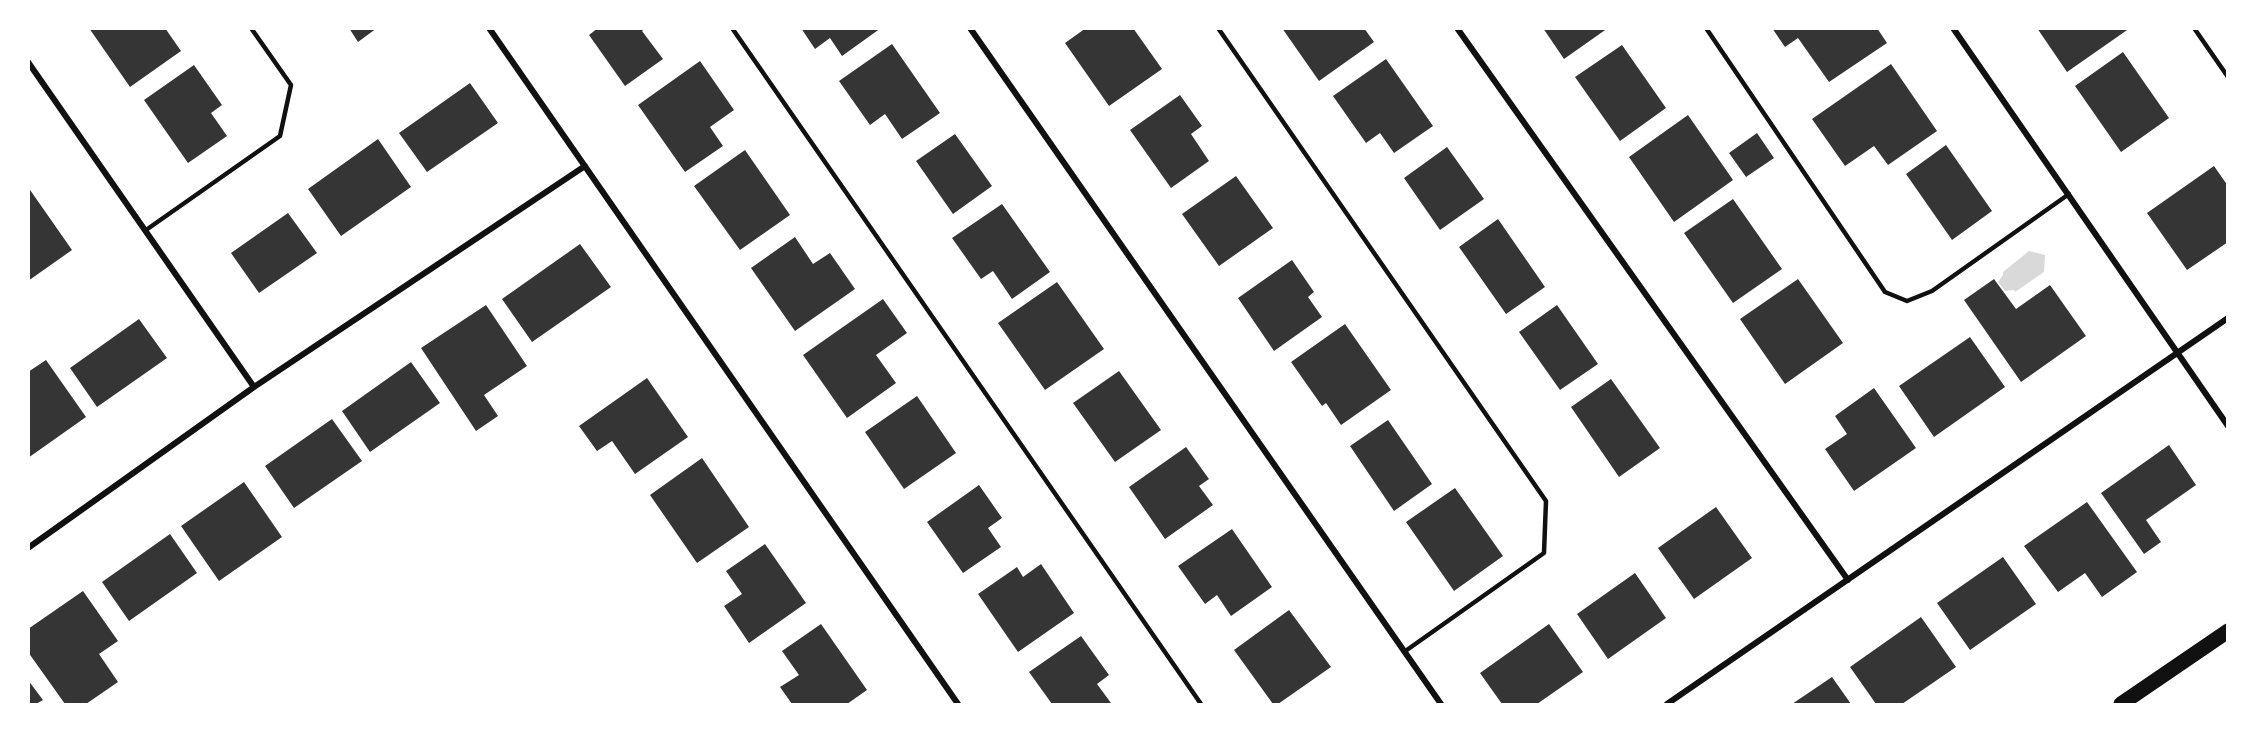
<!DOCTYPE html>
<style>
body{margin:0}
#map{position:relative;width:2256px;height:733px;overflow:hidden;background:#fff;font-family:Poppins,sans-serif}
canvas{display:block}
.frame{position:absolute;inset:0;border:30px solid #fff;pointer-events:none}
</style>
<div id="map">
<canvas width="2256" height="733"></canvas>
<div class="frame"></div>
</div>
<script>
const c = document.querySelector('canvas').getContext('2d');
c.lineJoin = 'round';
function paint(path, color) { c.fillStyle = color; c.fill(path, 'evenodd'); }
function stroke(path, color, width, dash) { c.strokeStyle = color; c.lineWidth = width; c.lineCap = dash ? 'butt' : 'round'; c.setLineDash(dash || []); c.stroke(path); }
paint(new Path2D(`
 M 2029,251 L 2045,255 L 2044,272 L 2015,292 L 2014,290 L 2005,291 L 1998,282 L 2003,275 L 2003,272 Z`), '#d9d9d9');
paint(new Path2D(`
 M 89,28 L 165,28 L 181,51 L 130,87 Z
 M 349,28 L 377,28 L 358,42 Z
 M 598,28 L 646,28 L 642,31 L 663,59 L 625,86 L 589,35 Z
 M 801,28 L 881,28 L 842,56 L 830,38 L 815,49 Z
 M 1086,28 L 1133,28 L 1162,69 L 1109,106 L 1065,43 Z
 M 1282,28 L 1364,28 L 1374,42 L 1319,81 Z
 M 1543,28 L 1608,28 L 1564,59 Z
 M 1772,28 L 1877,28 L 1887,43 L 1829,82 L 1798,38 L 1785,47 Z
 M 2037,28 L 2130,28 L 2067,72 Z
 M 892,44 L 940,113 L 902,139 L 885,114 L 870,125 L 839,81 Z
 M 1622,45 L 1666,108 L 1620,141 L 1575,77 Z
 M 2123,52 L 2169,118 L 2121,152 L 2075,86 Z
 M 1386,59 L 1433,126 L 1394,153 L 1380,133 L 1366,143 L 1333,96 Z
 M 700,61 L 734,110 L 710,127 L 723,146 L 685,172 L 638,105 Z
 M 1891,64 L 1937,131 L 1888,165 L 1874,146 L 1845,166 L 1812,119 Z
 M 194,65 L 222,105 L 211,113 L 227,136 L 188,163 L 144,100 Z
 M 470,83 L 498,123 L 427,172 L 399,133 Z
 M 1180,95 L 1202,126 L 1191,134 L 1209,161 L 1171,188 L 1130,130 Z
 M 1688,115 L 1733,180 L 1674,222 L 1629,157 Z
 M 1757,133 L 1774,158 L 1746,177 L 1729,153 Z
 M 955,134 L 992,186 L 953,214 L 916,161 Z
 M 378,139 L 411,187 L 341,236 L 308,189 Z
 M 1946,145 L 1992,211 L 1952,240 L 1906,174 Z
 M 1447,147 L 1484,199 L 1440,230 L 1404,178 Z
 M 745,150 L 790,215 L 740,250 L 694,186 Z
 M 2214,166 L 2228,186 L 2228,242 L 2187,270 L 2147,213 Z
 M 1236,176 L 1273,228 L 1219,266 L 1182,214 Z
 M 28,187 L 72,250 L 28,281 Z
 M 1733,199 L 1782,269 L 1733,303 L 1684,233 Z
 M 1002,204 L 1050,272 L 1012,299 L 993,271 L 981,279 L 952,238 Z
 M 288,213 L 317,253 L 259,293 L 231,253 Z
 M 1498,219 L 1545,287 L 1506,314 L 1459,247 Z
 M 795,237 L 813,264 L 830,253 L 855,289 L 795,331 L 751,268 Z
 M 580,244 L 611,287 L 532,342 L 502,299 Z
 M 1292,260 L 1314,292 L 1308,297 L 1322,317 L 1274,351 L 1238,298 Z
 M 1798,279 L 1843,343 L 1785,384 L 1740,319 Z
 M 1994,279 L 2016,309 L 2050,285 L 2086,336 L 2021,382 L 1964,300 Z
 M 1057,282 L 1104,349 L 1045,390 L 998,323 Z
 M 883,299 L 907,333 L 876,355 L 896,383 L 847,418 L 803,355 Z
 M 486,305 L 527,366 L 484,395 L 498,416 L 476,431 L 421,348 Z
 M 1557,305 L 1598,364 L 1560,390 L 1519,332 Z
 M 139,319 L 167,358 L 97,407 L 70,368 Z
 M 1345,324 L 1391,390 L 1341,425 L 1326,403 L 1322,406 L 1291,362 Z
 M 1970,337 L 2005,387 L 1934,437 L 1899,386 Z
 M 46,360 L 86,417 L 28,458 L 28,372 Z
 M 411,362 L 440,403 L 370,452 L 342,411 Z
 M 1119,371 L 1161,430 L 1115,462 L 1073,403 Z
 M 647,378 L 688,437 L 635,474 L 612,441 L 597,451 L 579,426 Z
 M 1611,379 L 1660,448 L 1619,477 L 1571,407 Z
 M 1874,388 L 1916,448 L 1854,491 L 1825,449 L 1847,434 L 1835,416 Z
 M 917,396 L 956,453 L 904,489 L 865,432 Z
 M 332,419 L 362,461 L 294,508 L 265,466 Z
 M 1388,420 L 1432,484 L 1394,511 L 1350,446 Z
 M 2169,445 L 2196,485 L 2146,520 L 2161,542 L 2144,554 L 2101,493 Z
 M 1186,447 L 1209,479 L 1199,486 L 1213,505 L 1165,539 L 1129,487 Z
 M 702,458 L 749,527 L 697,563 L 650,495 Z
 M 244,482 L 282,537 L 219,581 L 181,526 Z
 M 979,485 L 1002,518 L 988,528 L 1001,547 L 963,573 L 927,522 Z
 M 1455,488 L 1503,556 L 1454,591 L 1406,522 Z
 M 2087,502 L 2137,572 L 2102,597 L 2085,573 L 2058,592 L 2024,546 Z
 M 1716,507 L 1752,558 L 1694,599 L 1658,548 Z
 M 1232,529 L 1272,587 L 1231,616 L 1217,595 L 1205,604 L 1178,566 Z
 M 170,534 L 197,573 L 129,621 L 102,582 Z
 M 765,544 L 806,603 L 749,643 L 724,606 L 742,594 L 726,571 Z
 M 2003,557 L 2036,604 L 1970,650 L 1937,603 Z
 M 1041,564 L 1074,613 L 1018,652 L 978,594 L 1017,567 L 1023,577 Z
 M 1635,573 L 1666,618 L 1608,659 L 1577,614 Z
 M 83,591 L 118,641 L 99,654 L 118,682 L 86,704 L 65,704 L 28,652 L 28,629 Z
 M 1289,610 L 1331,667 L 1278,704 L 1273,704 L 1234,650 Z
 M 1921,617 L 1956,667 L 1902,704 L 1876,704 L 1850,667 Z
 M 821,624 L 867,690 L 847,704 L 792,704 L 780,687 L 799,675 L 782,651 Z
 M 1549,624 L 1583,672 L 1537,704 L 1502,704 L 1480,673 Z
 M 1081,636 L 1109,675 L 1097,684 L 1111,703 L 1052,704 L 1029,672 Z
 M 1832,677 L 1851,704 L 1792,704 Z
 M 28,680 L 43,700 L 36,704 L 28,704 Z`), '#353535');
stroke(new Path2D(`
 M 732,28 L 1201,704
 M 1218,28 L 1546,501 L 1544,553 L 1404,652
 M 1706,28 L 1885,292 L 1907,301 L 1932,291 L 2069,194
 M 2194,28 L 2228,77
 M 146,230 L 280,136 L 291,85 L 251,28`), '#111', 4.5);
stroke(new Path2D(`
 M 489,28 L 958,704
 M 970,28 L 1441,704
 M 1457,28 L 1848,580
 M 1953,28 L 2228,426
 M 28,62 L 254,387
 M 28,548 L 254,387 L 585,166
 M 1667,704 L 2228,318`), '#111', 6);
stroke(new Path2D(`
 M 2121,704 L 2228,631`), '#111', 15);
</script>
